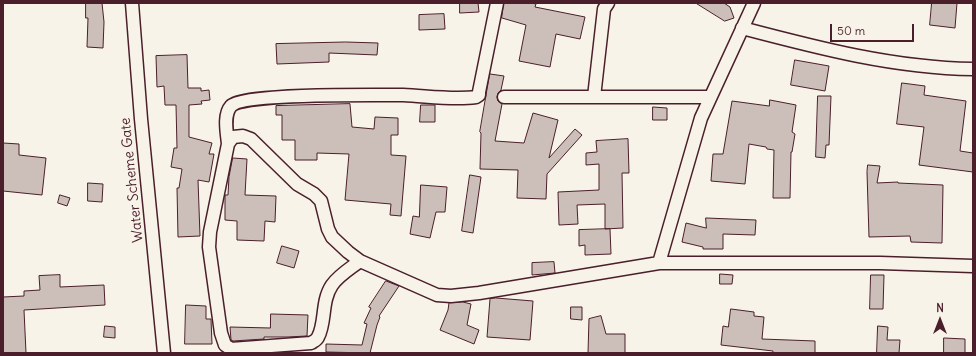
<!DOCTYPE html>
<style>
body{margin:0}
#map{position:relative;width:976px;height:356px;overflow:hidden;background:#f7f3e8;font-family:Delius,sans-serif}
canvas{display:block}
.frame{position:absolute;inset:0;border:4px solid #4a1f2b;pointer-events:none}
.north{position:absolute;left:920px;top:300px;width:40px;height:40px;-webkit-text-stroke:3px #f7f3e8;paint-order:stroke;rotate:0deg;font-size:11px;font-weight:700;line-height:16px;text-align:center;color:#4a1f2b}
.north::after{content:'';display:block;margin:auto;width:14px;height:18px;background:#4a1f2b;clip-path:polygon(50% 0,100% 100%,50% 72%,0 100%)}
.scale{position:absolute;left:830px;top:24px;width:84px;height:18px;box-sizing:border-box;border:2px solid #4a1f2b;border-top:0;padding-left:5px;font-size:12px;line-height:14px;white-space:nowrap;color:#4a1f2b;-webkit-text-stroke:3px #f7f3e8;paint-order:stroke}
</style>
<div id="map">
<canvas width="976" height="356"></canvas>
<div class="frame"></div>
<div class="north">N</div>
<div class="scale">50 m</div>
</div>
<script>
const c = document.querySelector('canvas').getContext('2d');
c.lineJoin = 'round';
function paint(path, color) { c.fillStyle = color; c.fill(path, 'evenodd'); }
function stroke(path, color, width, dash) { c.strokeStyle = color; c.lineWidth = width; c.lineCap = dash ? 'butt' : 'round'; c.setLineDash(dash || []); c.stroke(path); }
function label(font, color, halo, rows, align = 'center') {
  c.font = font + ' Delius,sans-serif'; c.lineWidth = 3.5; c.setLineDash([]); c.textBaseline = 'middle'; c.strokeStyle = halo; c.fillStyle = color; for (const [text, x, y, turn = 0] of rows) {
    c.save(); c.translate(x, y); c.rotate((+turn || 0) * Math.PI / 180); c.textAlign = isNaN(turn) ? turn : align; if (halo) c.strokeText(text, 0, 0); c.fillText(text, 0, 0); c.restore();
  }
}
const building = new Path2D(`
 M 86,3 L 102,3 L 104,22 L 103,48 L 87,47 L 88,18 L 86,18 Z
 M 460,3 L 478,3 L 479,12 L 460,13 Z
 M 504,3 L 531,3 L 536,4 L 535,7 L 585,17 L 580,39 L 556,34 L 550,67 L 519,61 L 526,25 L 502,18 Z
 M 696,3 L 724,3 L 730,7 L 734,18 L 725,21 Z
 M 932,3 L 957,3 L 955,28 L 930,25 Z
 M 444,14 L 445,29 L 419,30 L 419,15 Z
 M 346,42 L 378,43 L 377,55 L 329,53 L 329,62 L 277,64 L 276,44 Z
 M 187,55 L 188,88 L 201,88 L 201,91 L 209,90 L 210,100 L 201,101 L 202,104 L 189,105 L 189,137 L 212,143 L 209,154 L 214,154 L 209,182 L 198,180 L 200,236 L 178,237 L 177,188 L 179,188 L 182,169 L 171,167 L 174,148 L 177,148 L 176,105 L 165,105 L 164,86 L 157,87 L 156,56 Z
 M 795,60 L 829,66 L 825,91 L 791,85 Z
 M 490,74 L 504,76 L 501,90 L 498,93 L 497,97 L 498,101 L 502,104 L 495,141 L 524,143 L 533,113 L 558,120 L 549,158 L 575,129 L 582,135 L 547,174 L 546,199 L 517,198 L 518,170 L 480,169 L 481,133 L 480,132 Z
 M 902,83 L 925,86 L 924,95 L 966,101 L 960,151 L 973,153 L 973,172 L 919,165 L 924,127 L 897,124 Z
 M 818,96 L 831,96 L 829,145 L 826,145 L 825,158 L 816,157 Z
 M 770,100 L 796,105 L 792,132 L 795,134 L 792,152 L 791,152 L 790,198 L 773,198 L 774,150 L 767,149 L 766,147 L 749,144 L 745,184 L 711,181 L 713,154 L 723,154 L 732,101 L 769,106 Z
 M 350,104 L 352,127 L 374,129 L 375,117 L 398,118 L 398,135 L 391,135 L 391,155 L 406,156 L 401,216 L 390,215 L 391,204 L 345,200 L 349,154 L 317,153 L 317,160 L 295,160 L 295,140 L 282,140 L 282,115 L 276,115 L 276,106 Z
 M 421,105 L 435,105 L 435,122 L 420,122 Z
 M 653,107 L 667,108 L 667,120 L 653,120 Z
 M 628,139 L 629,173 L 622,173 L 623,228 L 605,229 L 605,204 L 577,205 L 578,224 L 559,225 L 558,192 L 599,190 L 599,164 L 586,165 L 586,153 L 597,152 L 596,141 Z
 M 3,143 L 19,144 L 19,155 L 46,158 L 42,195 L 3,191 Z
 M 233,158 L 247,159 L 245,195 L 276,196 L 275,222 L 265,221 L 264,241 L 237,240 L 237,221 L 225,220 L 225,195 L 228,195 L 229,177 Z
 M 868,165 L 880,166 L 877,183 L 898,182 L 898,183 L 943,185 L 942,243 L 911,242 L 910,236 L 869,237 L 867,172 Z
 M 470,175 L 481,177 L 473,233 L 462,231 Z
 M 88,183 L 103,184 L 102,202 L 88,201 Z
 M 421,185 L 447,187 L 445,212 L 436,212 L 430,238 L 410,234 L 413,216 L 419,217 Z
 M 60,195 L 70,198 L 67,206 L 58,203 Z
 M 706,218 L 756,220 L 755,235 L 723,234 L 723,249 L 703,249 L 703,247 L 682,242 L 686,223 L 706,228 Z
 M 610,229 L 611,254 L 585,255 L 585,245 L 579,246 L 579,230 Z
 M 282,246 L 299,251 L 294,268 L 277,263 Z
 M 554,262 L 555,273 L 532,275 L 532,263 Z
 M 720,274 L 733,275 L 732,284 L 720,284 Z
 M 60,275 L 60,287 L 104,285 L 105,305 L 24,310 L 26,353 L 3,353 L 3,297 L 24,296 L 24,291 L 40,290 L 39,276 Z
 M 871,275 L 884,275 L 883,309 L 870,309 Z
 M 386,281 L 399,286 L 379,316 L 380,317 L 377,325 L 370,353 L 326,352 L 326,344 L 362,345 L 367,324 L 364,323 L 371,308 L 369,307 Z
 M 496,298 L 533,301 L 530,340 L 487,337 L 490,299 Z
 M 463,302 L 471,304 L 467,325 L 479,330 L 474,344 L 440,330 L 448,310 L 449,303 Z
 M 186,305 L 206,306 L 206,319 L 211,319 L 212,344 L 185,344 Z
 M 571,307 L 582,307 L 582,320 L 571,319 Z
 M 731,309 L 754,312 L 754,316 L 764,317 L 762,339 L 815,341 L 815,353 L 773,353 L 773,351 L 721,345 L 723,326 L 728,327 Z
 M 271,314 L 308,315 L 307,336 L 287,337 L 264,337 L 264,339 L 233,341 L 231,340 L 230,327 L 270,328 Z
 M 601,316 L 606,334 L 625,334 L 625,353 L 588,353 L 589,319 Z
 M 105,326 L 115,327 L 115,338 L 104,337 Z
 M 878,326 L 888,327 L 887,340 L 900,340 L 899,353 L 877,353 Z
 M 944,338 L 965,339 L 965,353 L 944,353 Z`);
paint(building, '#ccbfb9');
stroke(building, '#4a1f2b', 1);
const minor = new Path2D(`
 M 132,3 L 141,119 L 164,353
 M 742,28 C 818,48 894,68 973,69
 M 504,97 L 710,97
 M 594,97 L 604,9 L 608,3
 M 228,144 C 227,133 223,115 231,106 C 242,93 380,95 403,95 C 427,96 453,100 476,97 L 479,95 L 479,92 L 497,3
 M 360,261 C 351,268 339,275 332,285 C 321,301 326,323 318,337 C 317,340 314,341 311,343 L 231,349 L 225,345 L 221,333 L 209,247 L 210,232 L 228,144 L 233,137 L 243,136 L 251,139 L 297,184 L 314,194 L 321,201 L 328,229 L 332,237 L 348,252 L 360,261 L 437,295 L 451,296 L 479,293 L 659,263 L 880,263 L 973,266
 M 659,263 L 701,118 L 754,3`);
stroke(minor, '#4a1f2b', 15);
stroke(minor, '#f7f3e8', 12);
label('14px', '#4a1f2b', '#f7f3e8', [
 ["Water Scheme Gate",132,180,-96]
]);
</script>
